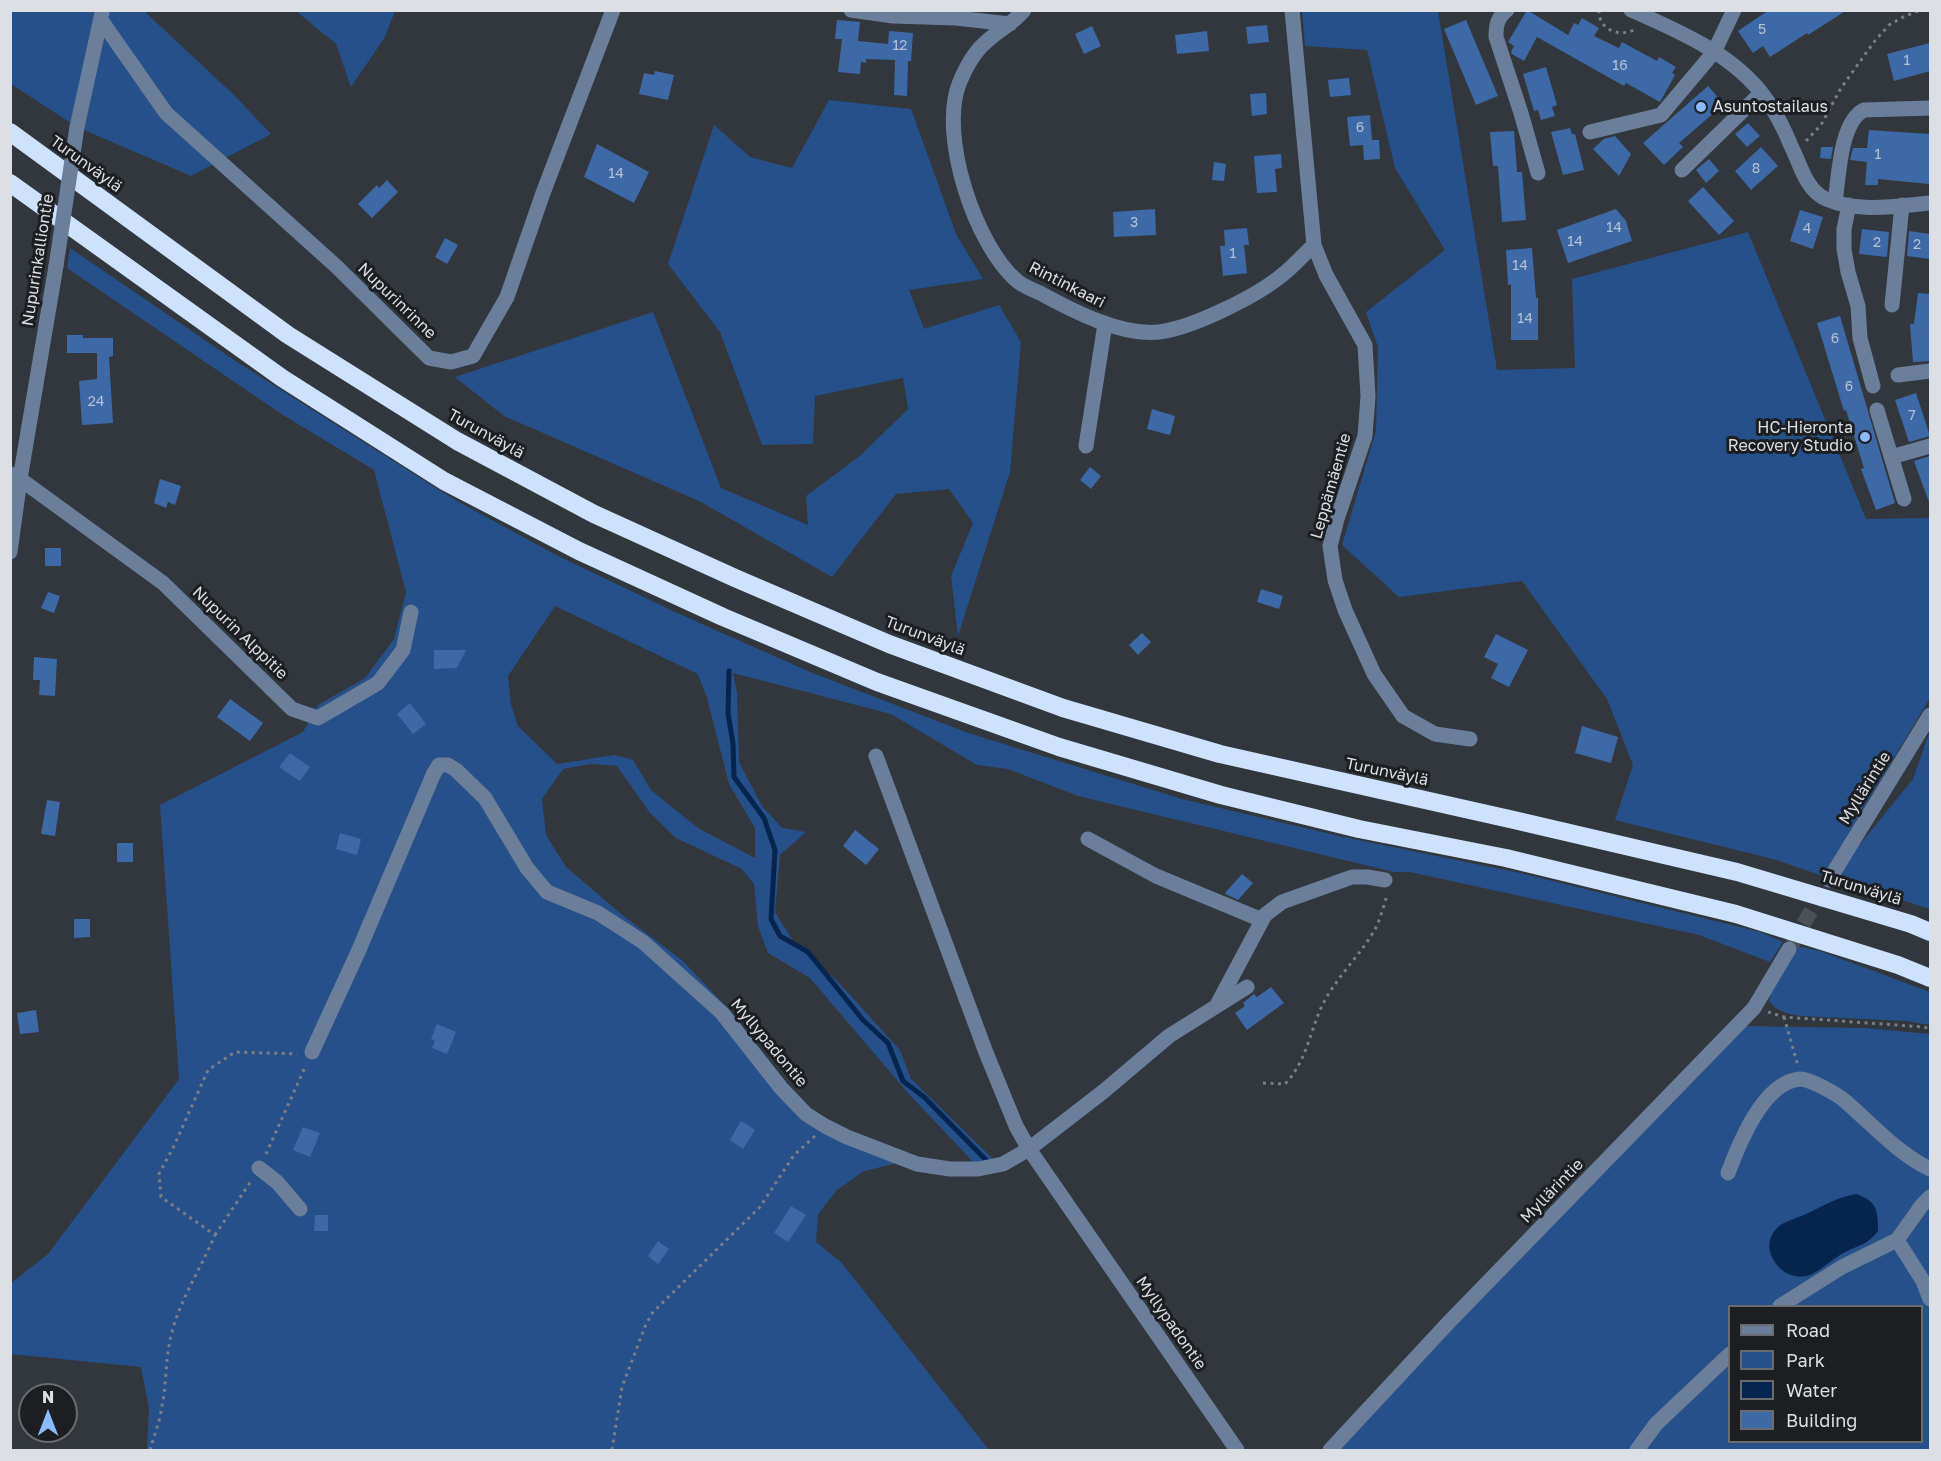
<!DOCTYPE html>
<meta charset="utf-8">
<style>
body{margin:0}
#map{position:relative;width:1941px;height:1461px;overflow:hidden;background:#32373e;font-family:"Golos Text",sans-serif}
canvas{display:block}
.frame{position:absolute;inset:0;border:12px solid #dcdfe3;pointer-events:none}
.legend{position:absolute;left:1728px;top:1305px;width:195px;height:138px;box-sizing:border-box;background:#1c1e21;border:2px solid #696b6f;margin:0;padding:8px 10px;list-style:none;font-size:18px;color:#dcdfe3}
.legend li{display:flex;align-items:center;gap:12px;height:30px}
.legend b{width:30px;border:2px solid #696b6f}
.north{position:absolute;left:18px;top:1383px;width:60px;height:60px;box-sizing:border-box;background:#1c1e21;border:2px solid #696b6f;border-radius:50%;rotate:0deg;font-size:16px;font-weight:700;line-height:24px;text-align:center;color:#dcdfe3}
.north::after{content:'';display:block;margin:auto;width:21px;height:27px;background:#8bbafc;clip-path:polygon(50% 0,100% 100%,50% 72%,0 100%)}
</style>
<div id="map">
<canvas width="1941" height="1461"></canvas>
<div class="frame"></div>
<ul class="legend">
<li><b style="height:8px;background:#6b7f9b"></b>Road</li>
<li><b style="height:16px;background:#265089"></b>Park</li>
<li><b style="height:16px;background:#05254f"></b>Water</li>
<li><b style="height:16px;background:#3d69a6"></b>Building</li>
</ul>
<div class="north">N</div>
</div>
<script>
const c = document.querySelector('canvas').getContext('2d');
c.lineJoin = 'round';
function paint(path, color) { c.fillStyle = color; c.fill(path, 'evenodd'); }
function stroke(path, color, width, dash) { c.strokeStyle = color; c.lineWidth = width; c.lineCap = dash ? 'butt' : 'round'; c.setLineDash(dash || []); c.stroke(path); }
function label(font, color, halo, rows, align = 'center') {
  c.font = font + ' "Golos Text",sans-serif'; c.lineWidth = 6; c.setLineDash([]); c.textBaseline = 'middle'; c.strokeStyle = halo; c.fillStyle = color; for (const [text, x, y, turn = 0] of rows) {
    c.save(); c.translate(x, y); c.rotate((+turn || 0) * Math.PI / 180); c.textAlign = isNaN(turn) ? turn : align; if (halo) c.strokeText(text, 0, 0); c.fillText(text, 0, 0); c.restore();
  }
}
paint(new Path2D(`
 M 10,11 L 144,11 L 234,95 L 271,134 L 191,176 L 77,127 L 11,84 Z
 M 296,11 L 395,11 L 385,37 L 351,87 L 336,44 Z
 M 1302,11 L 1438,11 L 1497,370 L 1575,368 L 1572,279 L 1748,232 L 1866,519 L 1930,518 L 1930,698 L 1823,876 L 1773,859 L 1615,820 L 1633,765 L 1607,699 L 1522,581 L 1399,597 L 1342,545 L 1376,431 L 1378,347 L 1366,312 L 1445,250 L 1395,168 L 1367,50 L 1305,46 Z
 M 829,100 L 911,109 L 956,234 L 983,279 L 909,290 L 924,329 L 999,305 L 1021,342 L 1010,472 L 958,636 L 951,576 L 973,523 L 949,489 L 896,494 L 832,577 L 699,501 L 504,416 L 455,377 L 653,312 L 721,488 L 808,525 L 806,496 L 861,455 L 908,409 L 903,378 L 815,396 L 813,444 L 762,445 L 720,332 L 668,264 L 714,125 L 750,157 L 792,168 Z
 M 70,248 L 237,362 L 455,500 L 558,556 L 675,612 L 810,672 L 968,733 L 1182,799 L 1343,837 L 1520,873 L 1760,932 L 1783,942 L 1770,962 L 1699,935 L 1410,872 L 1394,872 L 1078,796 L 1008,769 L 977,765 L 891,714 L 733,673 L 737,693 L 739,762 L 762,806 L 782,828 L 806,832 L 780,855 L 775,912 L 795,944 L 839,983 L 900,1050 L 911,1079 L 993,1159 L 975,1164 L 908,1093 L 810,978 L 768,953 L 758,926 L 754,884 L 742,869 L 676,838 L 650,813 L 617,766 L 591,764 L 563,769 L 542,799 L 546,835 L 566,867 L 621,914 L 683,961 L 733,1014 L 804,1105 L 898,1163 L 864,1171 L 837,1190 L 818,1214 L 816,1242 L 841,1262 L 989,1450 L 147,1450 L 149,1409 L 141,1367 L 11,1354 L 11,1283 L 48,1254 L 179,1079 L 160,805 L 303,732 L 318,705 L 365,678 L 394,639 L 406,592 L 374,470 L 283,415 L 67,268 ZM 555,606 L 698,674 L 707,698 L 729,784 L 755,828 L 755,858 L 698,828 L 651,790 L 633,760 L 615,755 L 557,764 L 518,726 L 511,705 L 508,676 Z
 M 1930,731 L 1930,909 L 1838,880 L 1853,853 L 1913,779 Z
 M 1796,946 L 1820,951 L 1930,992 L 1930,1025 L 1906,1021 L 1802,1016 C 1789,1014 1778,1013 1769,1001 L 1772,989 Z
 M 1745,1026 L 1865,1028 L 1930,1034 L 1930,1450 L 1336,1450 L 1553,1221 ZM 1730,1306 L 1922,1306 L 1922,1442 L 1730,1442 Z`), '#265089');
paint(new Path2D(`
 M 1856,1194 C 1877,1201 1878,1210 1878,1231 C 1866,1247 1856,1245 1840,1255 C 1832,1260 1818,1272 1810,1275 C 1782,1285 1756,1248 1777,1228 C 1784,1221 1796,1219 1806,1214 C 1823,1206 1837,1197 1856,1194 Z`), '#05254f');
stroke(new Path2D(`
 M 729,671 L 728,713 L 733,744 L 734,777 L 764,818 L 775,850 L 771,919 L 780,936 L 808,952 L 863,1020 L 888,1043 L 903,1081 L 924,1097 L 986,1160`), '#05254f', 5);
paint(new Path2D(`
 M 1527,10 L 1568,35 L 1574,23 L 1578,25 L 1582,18 L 1599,28 L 1594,36 L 1619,48 L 1622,42 L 1657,61 L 1659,57 L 1676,67 L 1672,73 L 1675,75 L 1660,102 L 1626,83 L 1624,86 L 1537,37 L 1524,61 L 1512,54 L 1511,52 L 1514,46 L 1508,42 Z
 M 1769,10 L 1847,10 L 1808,35 L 1807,33 L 1770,57 L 1763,46 L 1753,53 L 1738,31 Z
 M 837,20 L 860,22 L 858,41 L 888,44 L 889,31 L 913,33 L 911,61 L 908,61 L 907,96 L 894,95 L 895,60 L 866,59 L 866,63 L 861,62 L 860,74 L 838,72 L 842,39 L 835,39 Z
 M 1466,20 L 1498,96 L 1476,105 L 1444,29 Z
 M 1267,25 L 1269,42 L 1248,44 L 1246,27 Z
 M 1092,26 L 1101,46 L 1084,54 L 1075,34 Z
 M 1207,31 L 1209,51 L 1177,54 L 1175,35 Z
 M 1930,43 L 1930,71 L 1894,81 L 1887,54 Z
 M 1546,67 L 1557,105 L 1552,107 L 1555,116 L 1541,120 L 1538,110 L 1534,111 L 1523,74 Z
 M 655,71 L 674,75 L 668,100 L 639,94 L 644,73 L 654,75 Z
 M 1349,78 L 1351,95 L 1330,97 L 1328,80 Z
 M 1708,86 L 1724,104 L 1679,143 L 1683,147 L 1664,165 L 1643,143 Z
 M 1266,93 L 1267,114 L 1252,116 L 1250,94 Z
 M 1370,115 L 1372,140 L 1379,140 L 1380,159 L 1364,160 L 1363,145 L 1350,146 L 1347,117 Z
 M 1748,123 L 1760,136 L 1747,147 L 1735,134 Z
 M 1570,128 L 1572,134 L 1575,134 L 1584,170 L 1563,175 L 1551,132 Z
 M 1869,130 L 1930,134 L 1929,184 L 1878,179 L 1878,185 L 1865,185 L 1867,162 L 1850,160 L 1853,148 L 1867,148 Z
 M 1514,131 L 1517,172 L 1522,172 L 1526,220 L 1502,222 L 1498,166 L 1493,166 L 1490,132 Z
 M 1615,136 L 1631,154 L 1619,176 L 1593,149 L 1604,139 Z
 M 597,144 L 649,172 L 634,203 L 584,177 Z
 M 1761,147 L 1778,166 L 1751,190 L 1735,171 Z
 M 1821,147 L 1833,147 L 1831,159 L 1820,158 Z
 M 1281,154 L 1282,168 L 1275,169 L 1277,192 L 1257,193 L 1254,156 Z
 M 1709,159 L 1719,171 L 1706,183 L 1696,170 Z
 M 1214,162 L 1226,164 L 1224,181 L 1212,180 Z
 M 387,180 L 398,192 L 372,218 L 358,204 L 377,185 L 379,188 Z
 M 1703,187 L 1734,221 L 1719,235 L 1688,201 Z
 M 1155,209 L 1156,235 L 1114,237 L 1113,212 Z
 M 1616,209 L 1626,221 L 1632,241 L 1568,263 L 1557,230 Z
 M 1800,210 L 1823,217 L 1813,249 L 1790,241 Z
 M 1247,228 L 1249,245 L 1244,245 L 1247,273 L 1223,276 L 1220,246 L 1225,246 L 1224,230 Z
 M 1862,229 L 1889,232 L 1887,257 L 1859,254 Z
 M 1909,231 L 1930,234 L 1930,259 L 1907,256 Z
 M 445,238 L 458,245 L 447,264 L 435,257 Z
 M 1532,248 L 1536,298 L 1538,298 L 1538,340 L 1511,340 L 1511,284 L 1508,285 L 1506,250 Z
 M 1918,293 L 1930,294 L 1930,361 L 1913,362 L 1910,324 L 1914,324 Z
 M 1840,316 L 1895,503 L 1876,510 L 1861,469 L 1864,468 L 1846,410 L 1844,411 L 1817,323 Z
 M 67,335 L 83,335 L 83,338 L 113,338 L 113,356 L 109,357 L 113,423 L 82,425 L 79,381 L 97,379 L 97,353 L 67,353 Z
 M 1916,393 L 1930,436 L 1909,442 L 1895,400 Z
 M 1152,409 L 1175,416 L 1170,435 L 1147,429 Z
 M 1930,456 L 1930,502 L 1929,502 L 1914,461 Z
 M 1090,467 L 1101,476 L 1091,489 L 1080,480 Z
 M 160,479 L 181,486 L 175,505 L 168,502 L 166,508 L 154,503 Z
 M 45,548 L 61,548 L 61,566 L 45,566 Z
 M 1261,589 L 1283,596 L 1279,609 L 1257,602 Z
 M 48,592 L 60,596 L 54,613 L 41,608 Z
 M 1142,633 L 1151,642 L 1138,655 L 1129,645 Z
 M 1496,634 L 1528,650 L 1509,687 L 1491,678 L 1498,664 L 1484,657 Z
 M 434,650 L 466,650 L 457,668 L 434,669 Z
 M 34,657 L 57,659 L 55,696 L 39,695 L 40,680 L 33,680 Z
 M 230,699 L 263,723 L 250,741 L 217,717 Z
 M 410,703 L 426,724 L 413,734 L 397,714 Z
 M 1582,726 L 1618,737 L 1611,763 L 1575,753 Z
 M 290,753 L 310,767 L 300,781 L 279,767 Z
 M 47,800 L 60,802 L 55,836 L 41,834 Z
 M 855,830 L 879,849 L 866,865 L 843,846 Z
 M 340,833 L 361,839 L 357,855 L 336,849 Z
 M 117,843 L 133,843 L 133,862 L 117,862 Z
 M 1242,874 L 1253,883 L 1238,900 L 1226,894 L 1225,893 Z
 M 74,919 L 90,919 L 90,937 L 74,938 Z
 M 1271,987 L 1284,1003 L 1247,1030 L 1235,1013 L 1245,1006 L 1243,1003 L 1254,994 L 1257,997 Z
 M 36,1010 L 39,1032 L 20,1034 L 17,1013 Z
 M 437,1024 L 456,1032 L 447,1054 L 432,1048 L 435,1041 L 431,1039 Z
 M 741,1121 L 755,1130 L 743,1149 L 730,1140 Z
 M 303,1127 L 320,1133 L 310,1157 L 293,1150 Z
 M 791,1206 L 806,1215 L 788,1242 L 774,1233 Z
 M 315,1215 L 328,1215 L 328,1231 L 314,1231 Z
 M 658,1241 L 669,1249 L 658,1264 L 648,1256 Z`), '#3d69a6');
stroke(new Path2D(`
 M 1792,944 L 1829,880`), '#4c5057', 15, [15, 8]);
stroke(new Path2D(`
 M 1599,10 C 1598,30 1620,38 1636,29
 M 1806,141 L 1821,125 L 1841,88 L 1874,42 L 1889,25 L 1905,16 L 1921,10
 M 1768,1012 L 1784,1017 L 1924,1027 L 1930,1029
 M 1784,1017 L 1798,1066
 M 1263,1083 L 1285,1084 C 1306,1062 1309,1035 1321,1008 C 1334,980 1358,958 1374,931 C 1380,921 1383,907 1387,896
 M 266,1154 L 306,1065
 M 215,1235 L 251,1181
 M 150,1450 C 154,1436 160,1421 162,1406 C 167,1381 165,1357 172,1332 C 181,1298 201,1268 215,1235 L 161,1197 L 159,1174 L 174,1146 L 208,1070 L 235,1052 L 297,1054
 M 612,1450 L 622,1387 L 646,1324 L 653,1312 L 760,1207 L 794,1155 L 815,1136`), '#7b7f85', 3, [3, 4.5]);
stroke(new Path2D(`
 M 851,10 L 893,16 L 956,18 L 1010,24
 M 1024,10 C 1013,24 998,30 986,42 C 974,52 965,69 959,84 C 939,136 975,244 1016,280 C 1022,286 1032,289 1040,293 C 1073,311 1121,336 1159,332 C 1192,328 1255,297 1281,276 C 1293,267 1303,255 1314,245
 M 1292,10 L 1314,245 L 1326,275 L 1365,345 L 1368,396 L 1365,436 L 1337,519 L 1330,546 L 1335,580 L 1345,610 L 1374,674 L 1403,716 L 1435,734 L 1470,739
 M 1507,10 C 1497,18 1496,25 1496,37 L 1521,113 L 1538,173
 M 1631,10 C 1679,31 1735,55 1766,99 C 1777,114 1785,131 1792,148 C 1801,166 1806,190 1826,199 C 1858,213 1897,206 1930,203
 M 101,20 L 166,113 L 337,267 L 429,358 L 451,362 L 473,356 L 507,297 L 543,193 L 613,10
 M 77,127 L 102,13
 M 1590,132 L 1661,115 L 1714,52 L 1734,10
 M 1682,170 L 1761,93
 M 1835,202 C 1839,176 1840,122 1864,110 L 1930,108
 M 1849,205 L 1844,229 L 1844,249 L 1848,272 L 1858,306 L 1860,338 L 1873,386
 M 1892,305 L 1902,205
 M 1898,375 L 1930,371
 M 1877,410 L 1904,499
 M 1086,446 L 1105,324
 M 1891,457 L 1930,446
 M 10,474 L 20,479 L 163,583 L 292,709 L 318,718 L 378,683 L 403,650 L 411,612
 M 10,552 L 20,479 L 56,266
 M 876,756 L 985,1050 L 1016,1126 L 1029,1149 L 1104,1091 L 1169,1036 L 1247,987
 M 1088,839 L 1156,876 L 1262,920
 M 1829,880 L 1930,715
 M 1218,1003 L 1265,915 L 1282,902 L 1352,877 L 1367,877 L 1385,880
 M 312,1052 L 358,952 L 434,773 L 439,765 L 448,765 L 456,770 L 485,798 L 527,868 L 547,892 L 598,913 L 643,942 L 722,1013 L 781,1088 L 806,1114 L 825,1126 L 847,1137 L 917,1164 L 950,1169 L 978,1169 L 1003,1164 L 1029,1149 L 1237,1450
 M 259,1168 L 277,1182 L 300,1209
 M 1728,1173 C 1739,1144 1763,1082 1800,1079 C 1810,1079 1837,1094 1845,1101 C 1873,1125 1897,1153 1930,1169
 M 1897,1240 L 1922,1205 L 1930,1197
 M 1780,1306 L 1842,1267 L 1897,1240 L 1923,1281 L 1930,1299
 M 1330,1450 L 1449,1322 L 1754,1008 L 1789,949
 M 1637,1450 L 1656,1424 L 1730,1354`), '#6b7f9b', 15);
stroke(new Path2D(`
 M 10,132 L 288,335 L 457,441 L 594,514 L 735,578 L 889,644 L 1063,708 L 1220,754 L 1514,820 L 1737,872 L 1911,924 L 1930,932
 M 10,183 L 282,378 L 444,481 L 579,551 L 723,617 L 877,682 L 1059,747 L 1221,795 L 1359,829 L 1506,858 L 1736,914 L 1898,965 L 1930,978`), '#cee1fd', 18);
stroke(new Path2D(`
 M 56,266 L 77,127`), '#6b7f9b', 15);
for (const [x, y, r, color] of [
 [1701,107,6,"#8bbafc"],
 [1865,437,6,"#8bbafc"]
]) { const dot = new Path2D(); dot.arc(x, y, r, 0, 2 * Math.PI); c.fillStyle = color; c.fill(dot); stroke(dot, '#1c1e21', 2); }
label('14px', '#b4c2d4', null, [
 ["5",1762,30],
 ["12",900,46],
 ["1",1907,61],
 ["16",1620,66],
 ["6",1360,128],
 ["1",1878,155],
 ["8",1756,169],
 ["14",616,174],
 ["3",1134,223],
 ["14",1614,228],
 ["4",1807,229],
 ["14",1575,242],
 ["2",1877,243],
 ["2",1917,245],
 ["1",1233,254],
 ["14",1520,266],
 ["14",1525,319],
 ["6",1835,339],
 ["6",1849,387],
 ["24",96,402],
 ["7",1912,416]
]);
label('16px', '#dcdfe3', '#1c1e21', [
 ["Asuntostailaus",1713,107],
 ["HC-Hieronta",1853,428,"right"],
 ["Recovery Studio",1853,446,"right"]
], 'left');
label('16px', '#dcdfe3', '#1c1e21', [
 ["Turunväylä",86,164,36],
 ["Nupurinkalliontie",38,260,-81],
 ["Rintinkaari",1067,285,27],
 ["Nupurinrinne",397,301,44],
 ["Turunväylä",486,434,29],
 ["Leppämäentie",1331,486,-74],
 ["Nupurin Alppitie",240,633,44],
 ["Turunväylä",925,636,21],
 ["Turunväylä",1387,772,12],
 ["Myllärintie",1865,788,-58],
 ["Turunväylä",1861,888,17],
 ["Myllypadontie",769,1043,50],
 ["Myllärintie",1552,1191,-46],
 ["Myllypadontie",1171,1323,55]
]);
</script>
